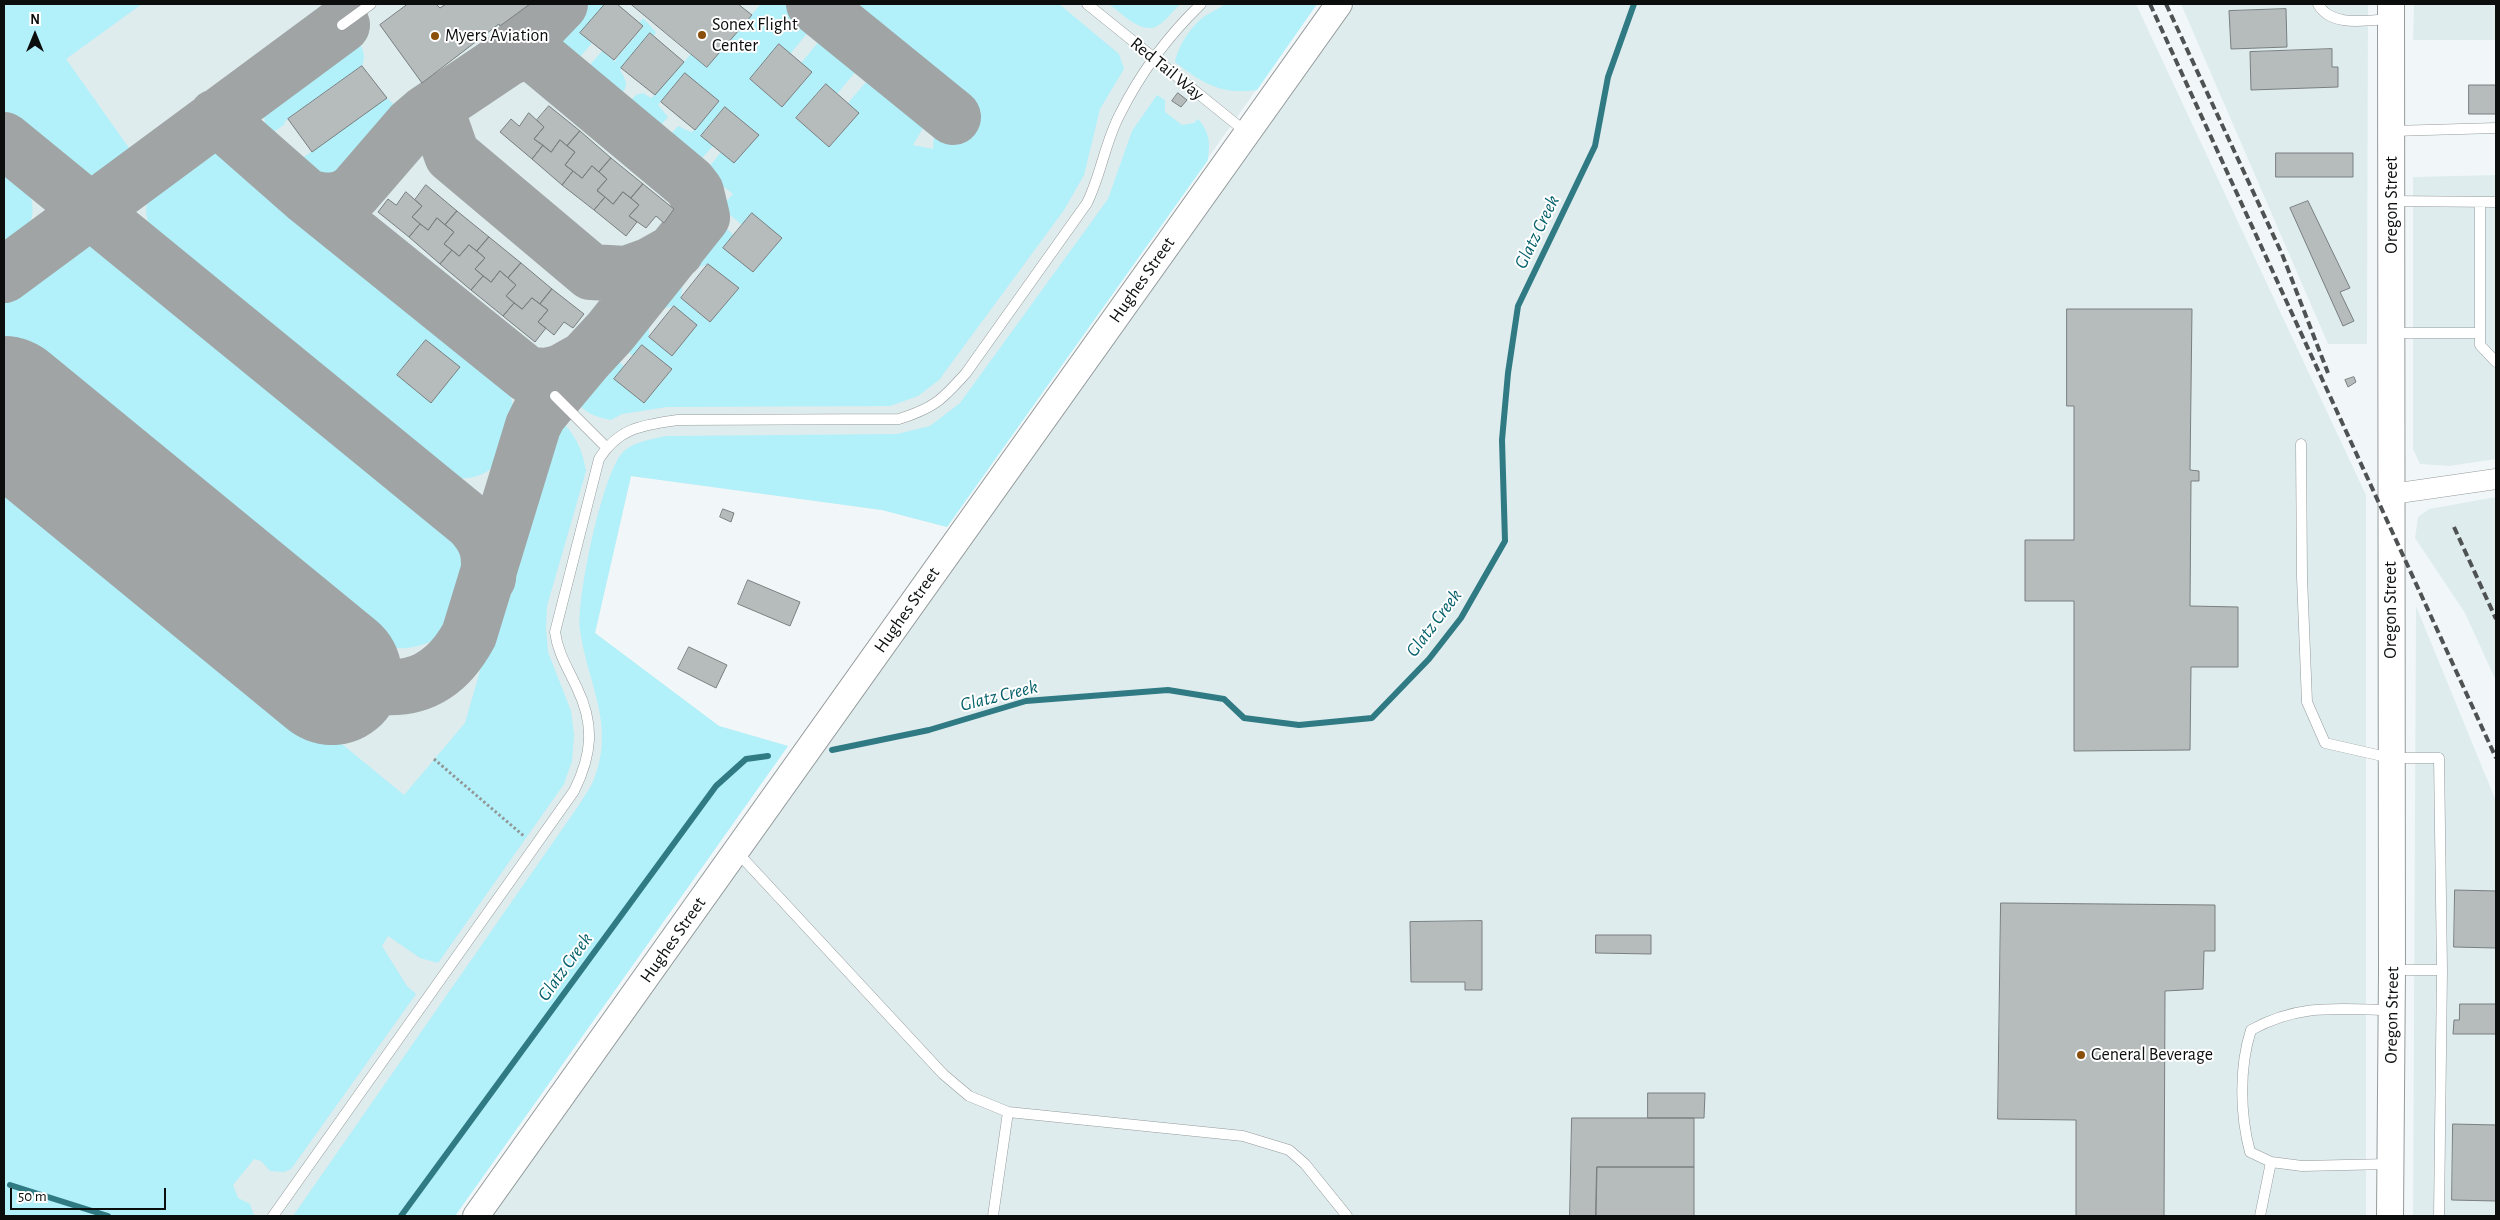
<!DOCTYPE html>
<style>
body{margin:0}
#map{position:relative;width:2500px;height:1220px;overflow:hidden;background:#f1f7f8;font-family:"Alegreya Sans",sans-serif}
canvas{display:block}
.frame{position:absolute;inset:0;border:5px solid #0c0e0e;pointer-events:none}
.north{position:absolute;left:10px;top:10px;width:50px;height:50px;-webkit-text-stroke:4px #fff;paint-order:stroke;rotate:0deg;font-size:14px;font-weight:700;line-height:20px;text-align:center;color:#0c0e0e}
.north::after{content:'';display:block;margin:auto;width:18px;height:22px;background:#0c0e0e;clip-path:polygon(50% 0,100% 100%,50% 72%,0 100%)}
.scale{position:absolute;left:10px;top:1188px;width:156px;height:22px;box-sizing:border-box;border:2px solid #0c0e0e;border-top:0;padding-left:6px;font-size:15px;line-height:18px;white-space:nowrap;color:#0c0e0e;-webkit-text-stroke:4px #fff;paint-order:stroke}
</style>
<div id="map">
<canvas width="2500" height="1220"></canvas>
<div class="frame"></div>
<div class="north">N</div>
<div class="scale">50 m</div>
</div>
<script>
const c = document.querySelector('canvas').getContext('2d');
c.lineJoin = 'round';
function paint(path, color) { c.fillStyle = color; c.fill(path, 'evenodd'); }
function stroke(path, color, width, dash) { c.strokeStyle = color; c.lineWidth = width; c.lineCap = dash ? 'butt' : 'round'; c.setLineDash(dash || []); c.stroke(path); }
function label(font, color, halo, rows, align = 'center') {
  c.font = font + ' "Alegreya Sans",sans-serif'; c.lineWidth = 4; c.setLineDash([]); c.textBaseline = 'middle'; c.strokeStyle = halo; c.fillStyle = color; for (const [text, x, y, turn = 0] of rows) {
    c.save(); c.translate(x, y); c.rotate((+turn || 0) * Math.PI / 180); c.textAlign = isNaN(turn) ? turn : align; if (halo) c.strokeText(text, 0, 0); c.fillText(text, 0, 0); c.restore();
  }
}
paint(new Path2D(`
 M 4,4 L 1317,4 L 947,527 L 882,510 L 631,476 L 595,633 L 719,726 L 788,746 L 455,1216 L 4,1216 Z
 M 1355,4 L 2136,4 L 2366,495 L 2366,1216 L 491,1216 Z
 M 2181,4 L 2368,4 L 2367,344 L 2328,344 Z
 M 2414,4 L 2496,4 L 2496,40 L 2413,40 Z
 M 2496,175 L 2496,459 L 2449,466 L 2420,464 L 2413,449 L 2413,177 Z
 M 2496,497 L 2496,681 L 2465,613 L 2415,538 L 2418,517 L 2429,509 Z
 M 2416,606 L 2496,801 L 2496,1216 L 2413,1216 Z`), '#deecee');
paint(new Path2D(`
 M 4,4 L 142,4 L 66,59 L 134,155 C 124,163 114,172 101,175 C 67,183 28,139 4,119 Z
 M 570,4 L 605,4 L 581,33 L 592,43 L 573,65 L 548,43 L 547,28 Z
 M 761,4 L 788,4 L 814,25 L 790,54 L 779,44 L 750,79 L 782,107 L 812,72 L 801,63 L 825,34 L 861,65 L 837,94 L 825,84 L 796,118 L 829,147 L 859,113 L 848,103 L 873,74 L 923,115 L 926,123 L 913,145 L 933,149 L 934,136 L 938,129 L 948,135 L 968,109 L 842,4 L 1059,4 L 1119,54 L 1124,69 L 1100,109 L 1084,175 L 1064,210 L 939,380 L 918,396 L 890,406 L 667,407 L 622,414 L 611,420 C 589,415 579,411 572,389 L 605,350 L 625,367 L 615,379 L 644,403 L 672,370 L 643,345 L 633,356 L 613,340 L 636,309 L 649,319 L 649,337 L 672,356 L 697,325 L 674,306 L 657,310 L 644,300 L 671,269 L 683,278 L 681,298 L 709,322 L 738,288 L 708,264 L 691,270 L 678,260 L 713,218 L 734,235 L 724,248 L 753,272 L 782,238 L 742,225 L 721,207 L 733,194 L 705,172 L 721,152 L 734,163 L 758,134 L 725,107 L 701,136 L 713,146 L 695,166 L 665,141 L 678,126 L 691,132 L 695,130 L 719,101 L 685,73 L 658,105 L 668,117 L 655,132 L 625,107 L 636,95 L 643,93 L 651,98 L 655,95 L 691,54 L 707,67 Z
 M 1109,4 L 1180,4 C 1173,11 1166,21 1157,26 C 1142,35 1120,12 1109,4 Z
 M 1225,4 L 1317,4 L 1257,90 C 1222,95 1203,84 1175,62 C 1178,46 1191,26 1205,16 C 1211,12 1218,9 1225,4 Z
 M 643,18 L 656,32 L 654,36 L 650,33 L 620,70 C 629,85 628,87 616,101 L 583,73 L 602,51 L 616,62 L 616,59 L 643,27 L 639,23 Z
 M 353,36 C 362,46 367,53 362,66 L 288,119 L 284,122 L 285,124 L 267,137 L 264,117 L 275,95 Z
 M 1157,95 L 1165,100 L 1165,112 L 1182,125 L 1194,123 L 1198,119 C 1210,133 1210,142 1208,160 L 947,527 L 882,510 L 631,476 L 595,633 L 719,726 L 788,746 L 455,1216 L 293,1216 L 579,805 C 584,796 591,788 594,779 C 616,725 587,682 580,630 C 576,600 603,469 624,451 C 636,441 652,439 667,436 L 897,434 L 930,426 L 960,403 L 1108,199 L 1132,131 Z
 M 387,98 L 400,110 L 400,114 L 342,181 C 327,191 308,177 295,168 L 296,164 L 301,159 Z
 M 210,148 L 224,148 L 243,156 L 499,368 C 506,383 515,403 515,420 C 515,427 511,435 509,442 C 497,475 469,486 438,473 L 163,248 C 137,214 141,192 176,167 C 187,159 197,152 210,148 Z
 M 4,160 C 25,177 46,210 22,235 C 17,240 10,245 4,250 Z
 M 84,243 L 104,247 L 139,272 L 454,531 C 462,541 470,553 472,566 C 473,573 469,581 467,588 C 459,617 446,641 413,647 C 396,651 381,645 364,640 L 16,354 L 4,333 L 5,298 L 17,282 L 55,254 Z
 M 554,413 C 573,431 582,446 586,471 L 547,606 L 546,628 L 548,652 L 571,711 L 574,735 L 572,761 L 564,784 L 438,963 L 420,958 L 388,936 L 382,946 L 407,986 L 416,994 L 291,1169 L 284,1172 L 270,1171 L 261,1161 L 254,1159 L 233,1185 L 238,1198 L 250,1204 L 254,1216 L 4,1216 L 4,466 L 404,795 L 465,723 Z`), '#b2f0fa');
stroke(new Path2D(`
 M 832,750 L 929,730 L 1026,701 L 1168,690 L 1224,699 L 1244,718 L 1299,725 L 1372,718 L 1429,659 L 1461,618 L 1505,541 L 1502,440 L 1508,373 L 1518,306 L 1595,146 L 1608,77 L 1634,4
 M 10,1185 L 108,1216
 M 401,1216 L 716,786 L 746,759 L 768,756`), '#307a84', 6);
stroke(new Path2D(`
 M 814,4 L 953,117
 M 508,58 L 560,4
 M 441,102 L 438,108 L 439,118 L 452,155 L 591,272 L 626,274 L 651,265 L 676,251
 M 216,117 L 307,197 L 528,375 L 548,376 L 562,372 L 585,359 L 610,332 L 702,217 L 696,192 L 689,183 L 532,52 L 523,52 L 508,58 L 426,113 L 411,126 L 354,192 C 338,203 325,202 307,197
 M 4,140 L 471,522 C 488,540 491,554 488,578
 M 4,275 L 342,25
 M 332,675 C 390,697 437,694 469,635 L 533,426 L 539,414 L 585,359`), '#a0a4a5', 56);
stroke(new Path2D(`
 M 4,406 L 332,675`), '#a0a4a5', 140);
const building = new Path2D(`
 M 408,4 L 436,4 L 440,8 L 446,4 L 530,4 L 500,26 L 499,24 L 422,83 L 380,25 Z
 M 605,4 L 617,4 L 643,26 L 614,60 L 580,33 Z
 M 631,4 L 738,4 L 752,15 L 707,67 Z
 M 2286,9 L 2287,47 L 2231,49 L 2229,11 Z
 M 650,33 L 684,62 L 655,95 L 621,68 Z
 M 779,44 L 812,72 L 782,107 L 750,79 Z
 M 2332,49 L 2332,67 L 2338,67 L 2338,87 L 2251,90 L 2250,52 Z
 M 362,66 L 387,98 L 312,152 L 288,119 Z
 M 685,73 L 719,101 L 695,130 L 661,102 Z
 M 826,84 L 859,113 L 829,147 L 796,118 Z
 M 2469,85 L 2496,85 L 2496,114 L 2469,114 Z
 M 1178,93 L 1187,100 L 1181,107 L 1172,101 Z
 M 549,106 L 580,131 L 567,146 L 560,140 L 551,152 L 534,139 L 544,127 L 537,120 Z
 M 725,107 L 759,135 L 734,163 L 701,136 Z
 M 529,113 L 544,127 L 534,139 L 543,145 L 532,159 L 500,132 L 511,119 L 519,126 Z
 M 580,131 L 611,158 L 599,172 L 592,166 L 582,178 L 565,165 L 575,152 L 567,146 Z
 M 560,140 L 575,152 L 565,165 L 573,171 L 562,185 L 532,159 L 543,145 L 551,152 Z
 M 2276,153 L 2353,153 L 2353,177 L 2276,177 Z
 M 611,158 L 643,184 L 631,198 L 623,192 L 613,204 L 597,190 L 607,179 L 599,172 Z
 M 592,166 L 607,179 L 597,191 L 605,197 L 594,210 L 562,185 L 573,171 L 582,178 Z
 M 643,184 L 674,209 L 664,223 L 656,216 L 646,228 L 629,216 L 639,205 L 631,198 Z
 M 426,185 L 457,211 L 445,225 L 437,218 L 428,230 L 412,217 L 422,206 L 415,200 Z
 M 406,192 L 422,206 L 412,217 L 420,224 L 409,237 L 378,212 L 388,199 L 396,205 Z
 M 623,192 L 639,205 L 629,216 L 637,222 L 626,236 L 594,210 L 605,197 L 613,204 Z
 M 2308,201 L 2350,288 L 2340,292 L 2354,321 L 2343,326 L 2290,208 Z
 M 457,211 L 489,237 L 477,251 L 469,245 L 459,256 L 444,244 L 454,232 L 445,225 Z
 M 752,213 L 782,238 L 753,272 L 723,248 Z
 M 437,218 L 454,232 L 444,244 L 452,250 L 440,264 L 409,237 L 420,224 L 428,230 Z
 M 489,237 L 521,263 L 508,278 L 500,271 L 491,282 L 475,269 L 485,258 L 477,251 Z
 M 469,245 L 485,258 L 475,269 L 483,276 L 471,290 L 440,264 L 452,250 L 459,256 Z
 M 521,263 L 552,289 L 540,304 L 532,298 L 522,309 L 506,296 L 516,285 L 508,278 Z
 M 708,264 L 739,288 L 710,322 L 681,298 Z
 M 500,271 L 516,285 L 506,296 L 514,303 L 503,316 L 471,290 L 483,276 L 491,282 Z
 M 552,289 L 584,314 L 573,328 L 564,322 L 554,335 L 538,322 L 548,310 L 540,304 Z
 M 532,298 L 548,310 L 538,322 L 546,328 L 535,342 L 503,316 L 514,303 L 522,309 Z
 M 674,306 L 697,325 L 672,356 L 649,337 Z
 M 2067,309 L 2192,309 L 2190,470 L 2199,471 L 2199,481 L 2191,481 L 2190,606 L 2238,607 L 2238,667 L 2191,667 L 2190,750 L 2074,751 L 2074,601 L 2025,601 L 2025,540 L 2074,540 L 2074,406 L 2067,406 Z
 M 426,340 L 460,367 L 431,403 L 397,375 Z
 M 642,345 L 672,369 L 644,403 L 614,379 Z
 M 2354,377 L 2356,382 L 2348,387 L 2345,380 Z
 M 723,509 L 734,513 L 731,522 L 720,517 Z
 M 748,580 L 800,602 L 790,626 L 738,604 Z
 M 689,647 L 727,665 L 716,688 L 678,669 Z
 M 2455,890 L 2496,891 L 2496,948 L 2454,947 Z
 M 2001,903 L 2215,905 L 2215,951 L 2204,951 L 2203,989 L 2165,991 L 2164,1216 L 2076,1216 L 2076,1120 L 1998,1119 Z
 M 1482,921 L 1482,990 L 1465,990 L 1465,982 L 1411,982 L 1410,922 Z
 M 1596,935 L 1651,935 L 1651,954 L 1596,953 Z
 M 2460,1004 L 2496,1004 L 2496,1034 L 2453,1034 L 2454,1020 L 2459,1020 Z
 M 1648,1093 L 1705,1093 L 1704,1118 L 1648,1118 Z
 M 1572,1118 L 1694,1118 L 1694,1167 L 1597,1167 L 1596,1216 L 1570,1216 Z
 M 2453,1124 L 2496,1125 L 2496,1201 L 2452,1200 Z
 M 1597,1167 L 1694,1167 L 1694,1216 L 1596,1216 Z`);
paint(building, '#b6bbbc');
stroke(building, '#7a7f80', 1);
const service = new Path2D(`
 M 1087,4 L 1246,132
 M 2318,4 C 2331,28 2367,20 2390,19
 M 342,25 L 371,4
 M 2392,131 L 2496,128
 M 2392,201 L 2496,202
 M 2480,202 L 2480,345 L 2496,362
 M 2392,333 L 2480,333
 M 555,396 L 606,447
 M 2301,444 L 2302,577 L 2307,702 L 2325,743 L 2391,758 L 2439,758 L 2442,970 L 2439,1216
 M 737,852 L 943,1074 L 969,1096 L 1008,1112 L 993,1216
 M 2393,970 L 2442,970
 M 1008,1112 L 1243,1136 L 1289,1150 L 1305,1164 L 1347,1216
 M 2389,1164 L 2302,1166 L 2271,1162 L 2250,1152 C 2240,1115 2239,1067 2251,1030 C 2300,1003 2338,1009 2391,1010
 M 273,1216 L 574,791 C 592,755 595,725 577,688 C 568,668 558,654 555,632 L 599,459 C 619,427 644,425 678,420 L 899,419 C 934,408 942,400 966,373 L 1087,203 C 1101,175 1105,142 1120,114 C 1140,74 1169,35 1201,4
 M 2260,1216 L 2271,1162`);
const minor = new Path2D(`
 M 2392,494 L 2496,479`);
const tertiary = new Path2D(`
 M 476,1216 L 1339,4
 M 2390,1216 L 2392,970 L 2391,4`);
stroke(service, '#959a9b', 11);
stroke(minor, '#959a9b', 21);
stroke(tertiary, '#959a9b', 28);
stroke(new Path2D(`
 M 434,759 L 525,837`), '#919696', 3, [2.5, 2.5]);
stroke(service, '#fff', 10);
stroke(minor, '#fff', 20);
stroke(tertiary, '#fff', 26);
stroke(new Path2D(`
 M 2150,4 L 2496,758
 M 2166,4 L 2282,254 L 2328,373
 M 2454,527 L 2496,619`), '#4f5252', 4, [8, 4]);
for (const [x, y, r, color] of [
 [702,35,5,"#894e0a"],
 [435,36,5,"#894e0a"],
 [2081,1055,5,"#894e0a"]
]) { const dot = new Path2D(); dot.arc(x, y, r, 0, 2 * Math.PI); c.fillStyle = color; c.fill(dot); stroke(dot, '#fff', 2); }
label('18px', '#0c0e0e', '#fff', [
 ["Sonex Flight",712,25],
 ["Center",712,46],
 ["Myers Aviation",445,36],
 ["General Beverage",2091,1055]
], 'left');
label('18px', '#0c0e0e', '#fff', [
 ["Red Tail Way",1167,69,39],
 ["Oregon Street",2392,205,-90],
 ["Hughes Street",1142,280,-55],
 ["Hughes Street",907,610,-55],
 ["Oregon Street",2391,610,-90],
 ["Hughes Street",673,940,-55],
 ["Oregon Street",2392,1015,-89]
]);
label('italic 19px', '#05616b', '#fff', [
 ["Glatz Creek",1537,232,-64],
 ["Glatz Creek",1434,623,-53],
 ["Glatz Creek",999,696,-14],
 ["Glatz Creek",565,967,-54]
]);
</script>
